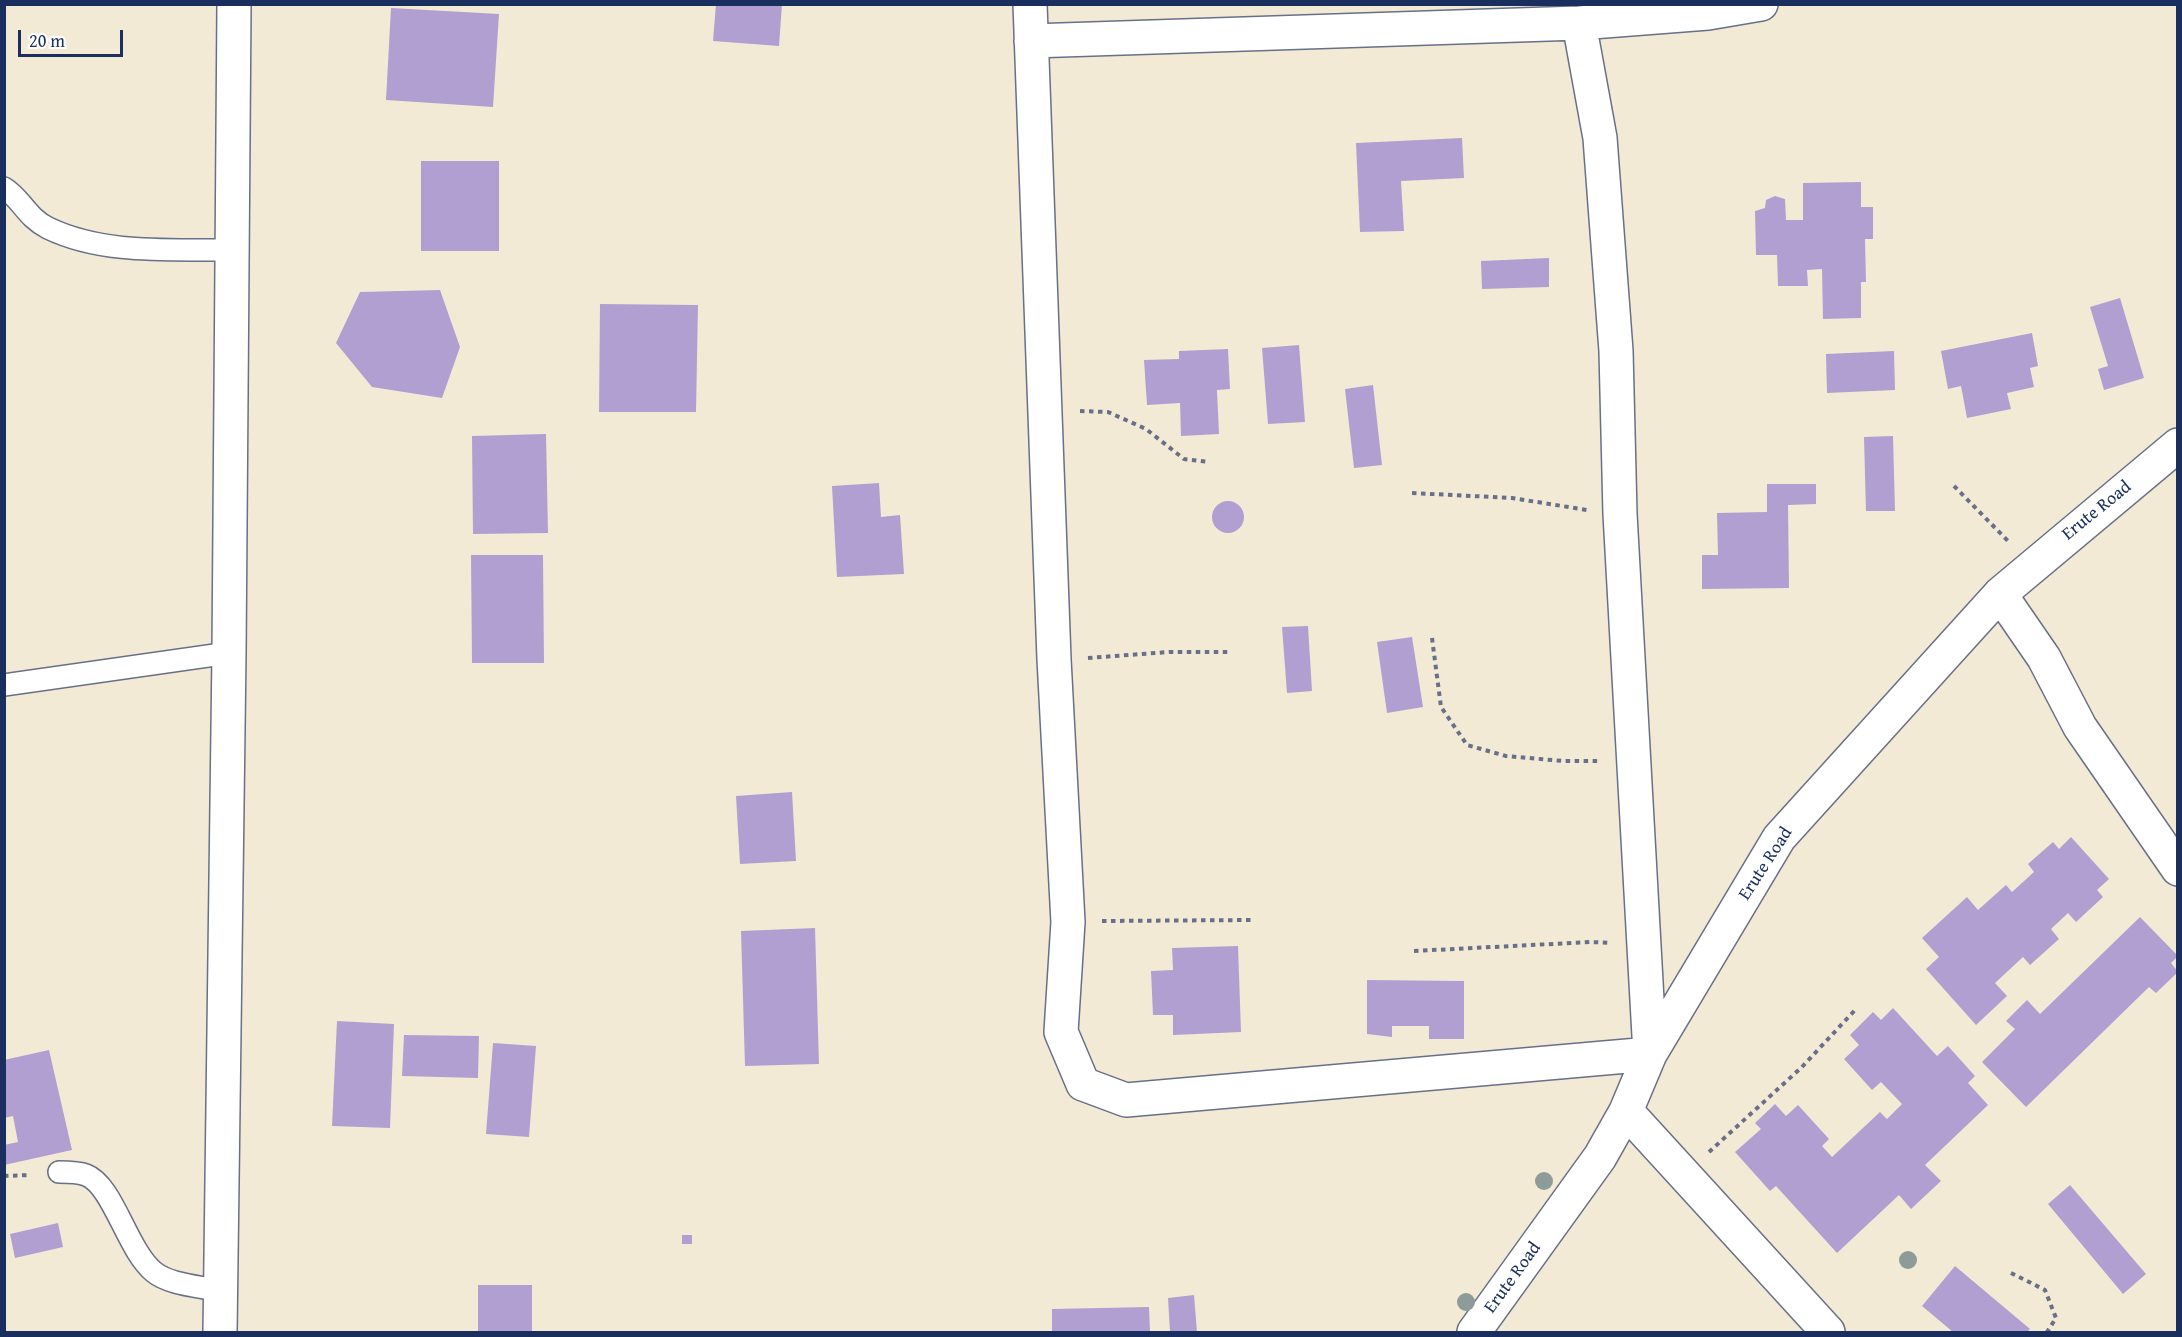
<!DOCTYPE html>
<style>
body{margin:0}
#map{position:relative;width:2182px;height:1337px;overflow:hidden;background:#f3ead5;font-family:"Gentium Book Plus",serif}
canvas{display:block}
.frame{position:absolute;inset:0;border:6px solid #1b2f5e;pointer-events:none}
.scale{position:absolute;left:18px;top:30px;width:105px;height:27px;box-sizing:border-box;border:3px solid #1b2f5e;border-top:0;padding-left:8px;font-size:18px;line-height:21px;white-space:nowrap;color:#1b2f5e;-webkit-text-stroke:4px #fff;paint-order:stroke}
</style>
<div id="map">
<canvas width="2182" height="1337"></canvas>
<div class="frame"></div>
<div class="scale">20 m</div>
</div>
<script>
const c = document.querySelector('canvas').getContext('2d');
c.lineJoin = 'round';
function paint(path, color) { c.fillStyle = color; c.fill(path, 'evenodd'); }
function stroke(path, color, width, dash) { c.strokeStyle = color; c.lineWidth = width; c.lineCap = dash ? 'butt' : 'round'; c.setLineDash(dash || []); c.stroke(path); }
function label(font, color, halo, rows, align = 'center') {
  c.font = font + ' "Gentium Book Plus",serif'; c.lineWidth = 5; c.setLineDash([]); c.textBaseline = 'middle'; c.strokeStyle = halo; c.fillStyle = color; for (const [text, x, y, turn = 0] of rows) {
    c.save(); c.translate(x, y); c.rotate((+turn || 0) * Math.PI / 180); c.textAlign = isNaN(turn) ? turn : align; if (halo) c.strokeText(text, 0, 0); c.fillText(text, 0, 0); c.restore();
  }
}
paint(new Path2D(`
 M 716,4 L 782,4 L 779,46 L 713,41 Z
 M 391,8 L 499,14 L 493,107 L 386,100 Z
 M 1462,138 L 1464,178 L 1401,181 L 1404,231 L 1360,232 L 1356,143 Z
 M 421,161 L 499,161 L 499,251 L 421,251 Z
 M 1861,182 L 1861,207 L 1873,207 L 1873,239 L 1865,239 L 1866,282 L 1861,282 L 1861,318 L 1823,319 L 1822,269 L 1807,270 L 1808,286 L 1778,286 L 1777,255 L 1756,255 L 1755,211 L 1765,208 L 1766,200 L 1775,196 L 1785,199 L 1786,220 L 1803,220 L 1803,183 Z
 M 1549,258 L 1549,287 L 1482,289 L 1481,261 Z
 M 440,290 L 460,347 L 442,398 L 372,387 L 336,343 L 360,292 Z
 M 2120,298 L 2144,378 L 2104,390 L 2098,369 L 2108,366 L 2090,307 Z
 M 600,304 L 698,305 L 696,412 L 599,412 Z
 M 2032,333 L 2038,366 L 2030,368 L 2034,387 L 2007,393 L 2011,409 L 1967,418 L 1961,386 L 1948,389 L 1941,351 Z
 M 1299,345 L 1305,422 L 1268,424 L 1262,348 Z
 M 1228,349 L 1230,389 L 1217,390 L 1219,434 L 1181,436 L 1180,403 L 1147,405 L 1144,360 L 1179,359 L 1179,351 Z
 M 1894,351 L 1895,390 L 1827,393 L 1826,354 Z
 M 1373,385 L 1382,465 L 1354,468 L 1345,389 Z
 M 546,434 L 548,533 L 473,534 L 472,436 Z
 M 1893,436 L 1895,511 L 1866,511 L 1864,437 Z
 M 879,483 L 881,517 L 900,515 L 904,574 L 837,577 L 832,486 Z
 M 1767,484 L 1816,484 L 1816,504 L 1788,505 L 1789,588 L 1702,589 L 1702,555 L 1718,555 L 1717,513 L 1767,512 Z
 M1212 517a16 16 0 1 1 32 0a16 16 0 1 1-32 0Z
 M 471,555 L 543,555 L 544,663 L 472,663 Z
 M 1308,626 L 1312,691 L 1287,693 L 1282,627 Z
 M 1412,637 L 1423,707 L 1387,713 L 1377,642 Z
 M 792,792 L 796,861 L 740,864 L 736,796 Z
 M 2071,837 L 2109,879 L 2097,890 L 2103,897 L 2076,922 L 2068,913 L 2051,929 L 2059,939 L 2030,965 L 2023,957 L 1995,983 L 2007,996 L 1976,1025 L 1926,969 L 1939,957 L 1922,938 L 1967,897 L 1978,910 L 2006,885 L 2012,892 L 2034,872 L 2028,864 L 2053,842 L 2059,849 Z
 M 2140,917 L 2178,956 L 2171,963 L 2178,972 L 2156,993 L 2149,987 L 2026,1107 L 1982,1062 L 2015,1029 L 2006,1021 L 2027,1000 L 2040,1014 Z
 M 815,928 L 819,1064 L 745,1066 L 741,931 Z
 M 1238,946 L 1241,1032 L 1173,1035 L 1173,1015 L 1153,1015 L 1151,971 L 1173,970 L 1172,948 Z
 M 1367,980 L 1464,981 L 1464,1039 L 1429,1039 L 1429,1026 L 1392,1026 L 1392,1037 L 1367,1034 Z
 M 1893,1008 L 1937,1056 L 1948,1046 L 1975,1076 L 1968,1083 L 1988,1105 L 1925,1165 L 1941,1181 L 1911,1209 L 1899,1195 L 1837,1253 L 1776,1186 L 1770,1191 L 1735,1152 L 1761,1129 L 1755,1123 L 1775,1104 L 1786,1116 L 1798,1105 L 1829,1139 L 1822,1146 L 1832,1157 L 1880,1112 L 1887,1119 L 1902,1104 L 1881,1082 L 1872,1090 L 1844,1059 L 1859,1045 L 1850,1035 L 1873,1012 L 1881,1020 Z
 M 337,1021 L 394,1024 L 390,1128 L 332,1126 Z
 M 404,1035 L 479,1036 L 478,1078 L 402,1076 Z
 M 493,1043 L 536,1046 L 529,1137 L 486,1134 Z
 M 49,1050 L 72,1150 L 4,1165 L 4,1145 L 18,1142 L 13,1116 L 4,1118 L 4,1060 Z
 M 2070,1185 L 2146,1274 L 2123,1294 L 2048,1204 Z
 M 58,1223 L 63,1247 L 15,1258 L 10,1234 Z
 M 682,1235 L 692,1235 L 692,1244 L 682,1244 Z
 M 1955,1266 L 2030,1329 L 2027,1332 L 1953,1332 L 1922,1306 Z
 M 478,1285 L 532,1285 L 532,1332 L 478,1332 Z
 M 1194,1295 L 1197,1332 L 1170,1332 L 1168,1298 Z
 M 1149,1307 L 1150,1332 L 1052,1332 L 1052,1309 Z`), '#b19fd1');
const lane = new Path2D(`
 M 4,188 C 21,198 26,217 48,228 C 104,255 171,249 231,250
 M 4,685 L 229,653
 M 59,1172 C 67,1172 78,1172 86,1175 C 113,1185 127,1250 154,1272 C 170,1285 200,1286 220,1291`);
const street = new Path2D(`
 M 1030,4 L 1054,659 L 1068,922 L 1061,1032 L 1083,1084 L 1126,1100 L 1650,1054 L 1620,514 L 1616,351 L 1600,138 L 1579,23
 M 1031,41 L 1579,23 L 1708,13 L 1761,4
 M 2000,594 L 2044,658 L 2080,727 L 2178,869
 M 1626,1111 L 1828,1332
 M 220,1332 L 229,653 L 234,4
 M 1474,1332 L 1600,1157 L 1626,1111 L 1650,1054 L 1779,838 L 2000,594 L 2178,445`);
stroke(lane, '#677088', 24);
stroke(street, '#677088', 36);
stroke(new Path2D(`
 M 1080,411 L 1108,412 L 1146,429 L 1184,459 L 1209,462
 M 1954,486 L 2010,543
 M 1412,493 L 1512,498 L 1587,510
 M 1432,638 L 1441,707 L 1467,745 L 1506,756 L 1563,761 L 1599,761
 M 1088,658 L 1169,652 L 1229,652
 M 1102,921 L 1252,920
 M 1414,951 L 1591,942 L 1611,943
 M 1709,1152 L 1802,1067 L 1856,1009
 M 4,1176 L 31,1175
 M 2011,1273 L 2045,1290 L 2056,1318 L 2047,1332`), '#677088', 4, [4.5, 4.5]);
stroke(lane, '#fff', 21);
stroke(street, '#fff', 33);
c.fillStyle = '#8d9c99';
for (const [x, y] of [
 [1544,1181],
 [1908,1260],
 [1466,1302]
]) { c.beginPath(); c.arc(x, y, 9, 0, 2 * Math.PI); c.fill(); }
label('18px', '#1b2f5e', '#fff', [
 ["Erute Road",2097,511,-39],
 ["Erute Road",1766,864,-57],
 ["Erute Road",1513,1278,-54]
]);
</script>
